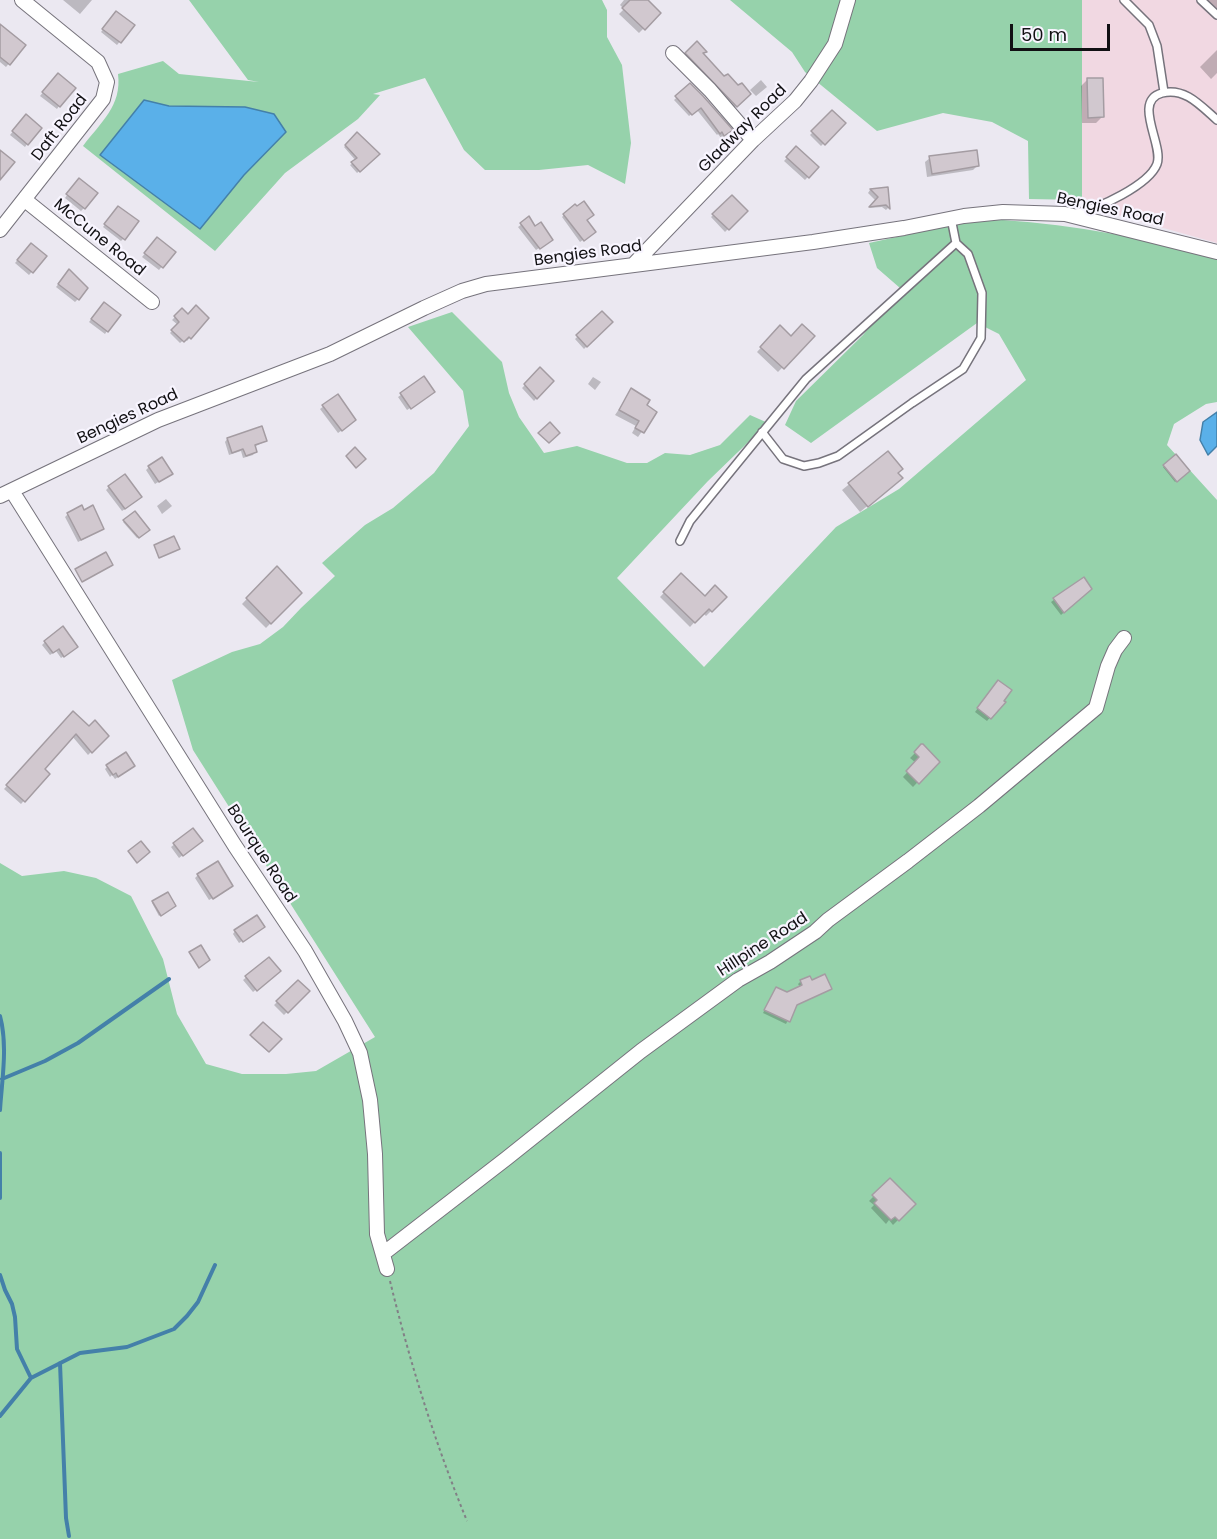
<!DOCTYPE html>
<style>
body{margin:0}
#map{position:relative;width:1217px;height:1539px;overflow:hidden;background:#ebe8f1;font-family:Poppins,sans-serif}
canvas{display:block}
.scale{position:absolute;left:1010px;top:24px;width:100px;height:27px;box-sizing:border-box;border:3px solid #111013;border-top:0;padding-left:8px;font-size:18px;line-height:21px;white-space:nowrap;color:#111013;-webkit-text-stroke:4px #f8f5ff;paint-order:stroke}
</style>
<div id="map">
<canvas width="1217" height="1539"></canvas>
<div class="scale">50 m</div>
</div>
<script>
const c = document.querySelector('canvas').getContext('2d');
c.lineJoin = 'round';
function paint(path, color) { c.fillStyle = color; c.fill(path, 'evenodd'); }
function stroke(path, color, width, dash) { c.strokeStyle = color; c.lineWidth = width; c.lineCap = dash ? 'butt' : 'round'; c.setLineDash(dash || []); c.stroke(path); }
function label(font, color, halo, rows, align = 'center') {
  c.font = font + ' Poppins,sans-serif'; c.lineWidth = 4.5; c.setLineDash([]); c.textBaseline = 'middle'; c.strokeStyle = halo; c.fillStyle = color; for (const [text, x, y, turn = 0] of rows) {
    c.save(); c.translate(x, y); c.rotate((+turn || 0) * Math.PI / 180); c.textAlign = isNaN(turn) ? turn : align; if (halo) c.strokeText(text, 0, 0); c.fillText(text, 0, 0); c.restore();
  }
}
paint(new Path2D(`
 M 1080,0 L 1217,0 L 1217,243 L 1121,216 L 1082,200 L 1082,2 Z`), '#f1d8e2');
paint(new Path2D(`
 M 189,0 L 602,0 L 607,10 L 607,37 L 622,65 L 631,143 L 625,184 L 588,165 L 539,170 L 485,170 L 464,150 L 425,78 L 373,94 L 380,95 L 358,119 L 285,173 L 215,251 L 83,146 C 101,122 122,106 118,74 L 163,61 L 179,74 L 259,82 L 248,80 Z
 M 730,0 L 1082,0 L 1082,200 L 1029,199 L 1028,141 L 992,122 L 943,113 L 877,131 L 805,72 L 792,52 Z
 M 1003,220 C 1076,225 1146,239 1217,255 L 1217,402 L 1206,404 L 1174,424 L 1167,445 L 1217,500 L 1217,1539 L 0,1539 L 0,863 L 22,876 L 64,871 L 96,878 L 131,896 L 163,959 L 177,1014 L 206,1064 L 242,1074 L 286,1074 L 316,1071 L 375,1037 L 193,750 L 172,680 L 232,652 L 260,644 L 283,627 L 301,608 L 335,576 L 322,563 L 365,525 L 393,508 L 434,473 L 469,426 L 463,391 L 408,327 L 452,312 L 502,362 L 509,393 L 519,417 L 544,453 L 577,446 L 627,463 L 647,463 L 665,453 L 690,455 L 720,445 L 750,415 L 768,423 L 708,481 L 617,578 L 704,667 L 836,527 L 899,489 L 1026,380 L 999,334 L 977,323 L 811,443 L 785,425 L 796,401 L 863,335 L 900,288 L 877,268 L 869,243 L 970,221 Z`), '#96d2ab');
const water = new Path2D(`
 M 144,100 L 169,106 L 245,107 L 274,114 L 286,132 L 244,175 L 200,229 L 100,155 Z
 M 1217,412 L 1217,446 L 1208,455 L 1200,440 L 1203,422 Z`);
paint(water, '#5ab0e9');
stroke(water, '#4480a9', 1.5);
paint(new Path2D(`
 M 63,0 L 92,0 L 80,14 Z
 M 624,0 L 646,0 L 659,13 L 639,33 L 619,14 L 624,9 L 620,5 Z
 M 1202,0 L 1217,0 L 1217,15 Z
 M 114,16 L 133,26 L 117,45 L 101,32 Z
 M 0,34 L 24,46 L 6,67 L 0,62 Z
 M 697,43 L 705,52 L 703,55 L 724,78 L 749,93 L 733,109 L 684,56 Z
 M 1217,50 L 1217,73 L 1211,79 L 1200,67 Z
 M 55,78 L 59,106 L 57,109 L 40,96 Z
 M 1088,79 L 1102,117 L 1096,123 L 1082,123 L 1081,86 Z
 M 761,80 L 767,87 L 756,96 L 750,90 Z
 M 690,85 L 728,133 L 721,138 L 718,134 L 717,135 L 697,110 L 689,116 L 674,100 Z
 M 833,112 L 844,123 L 821,146 L 810,135 Z
 M 23,119 L 27,144 L 25,147 L 10,135 Z
 M 357,134 L 378,154 L 357,173 L 350,165 L 356,161 L 344,147 Z
 M 796,148 L 817,167 L 805,180 L 784,161 Z
 M 930,158 L 978,165 L 973,170 L 927,177 L 925,162 Z
 M 76,183 L 84,208 L 81,211 L 65,198 Z
 M 886,188 L 888,208 L 886,210 L 882,207 L 869,208 L 876,201 L 868,193 L 870,190 Z
 M 732,197 L 746,211 L 725,232 L 711,217 Z
 M 116,210 L 123,239 L 121,241 L 103,227 Z
 M 564,215 L 591,234 L 580,242 L 562,217 Z
 M 529,219 L 548,242 L 536,250 L 518,227 Z
 M 155,242 L 174,252 L 159,270 L 142,257 Z
 M 31,245 L 45,257 L 29,275 L 15,263 Z
 M 67,274 L 78,299 L 75,302 L 56,287 Z
 M 101,307 L 107,331 L 105,334 L 89,322 Z
 M 182,310 L 187,316 L 207,318 L 187,341 L 185,339 L 180,343 L 170,333 L 178,325 L 172,320 Z
 M 602,313 L 611,322 L 584,349 L 575,339 Z
 M 780,327 L 791,338 L 813,336 L 778,372 L 757,352 Z
 M 540,370 L 552,381 L 534,401 L 522,388 Z
 M 593,377 L 601,382 L 595,390 L 588,384 Z
 M 424,379 L 430,395 L 407,410 L 398,397 Z
 M 632,390 L 645,406 L 655,413 L 638,437 L 632,433 L 636,426 L 615,415 Z
 M 337,396 L 352,423 L 338,433 L 320,409 Z
 M 261,428 L 266,441 L 254,447 L 255,452 L 253,455 L 243,458 L 241,451 L 229,455 L 225,442 L 227,439 Z
 M 888,453 L 897,473 L 894,484 L 860,512 L 842,490 Z
 M 1176,456 L 1188,471 L 1175,482 L 1163,467 Z
 M 149,467 L 168,476 L 155,484 L 146,470 Z
 M 109,487 L 138,500 L 122,511 L 106,490 Z
 M 166,499 L 172,506 L 162,514 L 157,506 Z
 M 135,513 L 148,530 L 137,538 L 123,522 Z
 M 68,514 L 100,531 L 78,542 L 65,517 Z
 M 277,568 L 300,593 L 266,628 L 242,604 Z
 M 681,575 L 705,598 L 725,597 L 706,616 L 703,613 L 690,627 L 660,597 Z
 M 1083,579 L 1090,588 L 1061,615 L 1051,602 Z
 M 45,642 L 73,650 L 61,658 L 56,651 L 50,655 L 42,645 Z
 M 996,684 L 1003,702 L 987,721 L 975,712 Z
 M 73,713 L 89,728 L 107,736 L 88,755 L 72,736 L 43,769 L 48,774 L 21,804 L 4,789 Z
 M 922,746 L 937,762 L 913,787 L 903,777 L 916,763 L 910,758 Z
 M 107,767 L 130,768 L 115,779 L 112,775 L 110,777 L 105,769 Z
 M 193,830 L 198,843 L 179,858 L 171,847 Z
 M 198,875 L 229,889 L 209,900 L 195,878 Z
 M 167,894 L 174,906 L 159,916 L 152,903 Z
 M 260,929 L 239,943 L 233,934 L 235,931 Z
 M 268,959 L 276,974 L 253,992 L 243,980 Z
 M 801,981 L 830,989 L 795,1006 L 786,1024 L 763,1013 L 776,989 L 787,994 L 800,987 L 798,984 Z
 M 298,982 L 308,991 L 284,1015 L 274,1005 Z
 M 263,1024 L 280,1039 L 268,1052 L 251,1037 Z
 M 890,1180 L 914,1204 L 893,1225 L 889,1220 L 886,1224 L 871,1208 L 874,1205 L 869,1201 Z`), '#0003');
stroke(new Path2D(`
 M 0,1016 C 8,1046 2,1079 0,1110
 M 2,1079 L 45,1061 L 78,1043 L 169,979
 M 0,1153 L 0,1198
 M 0,1275 L 5,1290 L 12,1304 L 15,1317 L 17,1349 L 31,1378
 M 60,1363 L 66,1518 L 69,1536
 M 0,1416 L 31,1378 L 80,1353 L 127,1347 L 174,1329 L 187,1316 L 198,1302 L 215,1265`), '#4480a9', 4);
const building = new Path2D(`
 M 630,0 L 648,0 L 661,13 L 645,30 L 622,8 Z
 M 116,11 L 135,25 L 121,43 L 102,29 Z
 M 0,24 L 26,45 L 10,65 L 0,57 Z
 M 697,41 L 707,52 L 703,53 L 724,76 L 728,74 L 738,85 L 742,83 L 751,94 L 737,107 L 685,53 Z
 M 58,73 L 76,88 L 60,107 L 42,92 Z
 M 1087,78 L 1103,78 L 1104,117 L 1088,118 Z
 M 690,83 L 703,96 L 733,130 L 724,136 L 722,132 L 720,134 L 701,108 L 692,115 L 675,96 Z
 M 832,110 L 846,123 L 825,145 L 811,131 Z
 M 26,114 L 42,128 L 28,145 L 12,131 Z
 M 357,132 L 380,154 L 360,172 L 351,162 L 357,158 L 345,145 Z
 M 796,146 L 819,167 L 809,178 L 786,157 Z
 M 0,150 L 15,162 L 0,180 Z
 M 977,150 L 979,166 L 932,174 L 929,156 Z
 M 79,178 L 98,193 L 85,209 L 66,194 Z
 M 888,187 L 890,209 L 886,205 L 869,207 L 878,197 L 870,189 Z
 M 732,195 L 748,211 L 729,230 L 712,214 Z
 M 584,201 L 594,215 L 587,220 L 596,232 L 584,241 L 563,214 L 575,204 L 577,206 Z
 M 118,206 L 139,221 L 125,240 L 104,224 Z
 M 529,216 L 535,226 L 541,222 L 553,240 L 540,249 L 520,223 Z
 M 157,237 L 176,252 L 163,268 L 144,253 Z
 M 31,243 L 47,256 L 33,273 L 17,260 Z
 M 69,269 L 88,288 L 79,300 L 58,284 Z
 M 104,302 L 121,315 L 108,332 L 91,319 Z
 M 196,305 L 209,318 L 191,339 L 189,337 L 184,342 L 171,330 L 179,322 L 174,316 L 182,308 L 188,314 Z
 M 602,311 L 613,322 L 587,347 L 576,335 Z
 M 802,324 L 815,336 L 784,369 L 760,347 L 780,325 L 791,336 Z
 M 540,367 L 554,381 L 537,399 L 524,384 Z
 M 424,376 L 435,392 L 411,409 L 400,393 Z
 M 631,388 L 650,400 L 647,405 L 657,412 L 644,433 L 635,428 L 639,421 L 619,410 Z
 M 338,394 L 356,420 L 342,431 L 322,405 Z
 M 550,422 L 560,433 L 549,443 L 538,433 Z
 M 262,426 L 267,441 L 255,445 L 257,452 L 246,456 L 243,449 L 232,453 L 227,438 Z
 M 355,447 L 366,459 L 356,468 L 346,456 Z
 M 888,451 L 903,469 L 898,473 L 903,478 L 868,507 L 848,483 Z
 M 1176,454 L 1190,471 L 1177,482 L 1163,465 Z
 M 162,457 L 173,474 L 159,482 L 148,466 Z
 M 125,474 L 142,497 L 125,509 L 108,486 Z
 M 82,505 L 84,510 L 93,505 L 104,529 L 81,540 L 67,513 Z
 M 135,511 L 150,530 L 139,538 L 123,520 Z
 M 174,536 L 180,549 L 159,558 L 154,545 Z
 M 106,552 L 113,565 L 82,582 L 75,569 Z
 M 277,566 L 302,593 L 271,624 L 246,598 Z
 M 681,573 L 705,596 L 715,585 L 727,597 L 712,612 L 709,609 L 695,623 L 663,592 Z
 M 1084,577 L 1092,589 L 1064,613 L 1053,598 Z
 M 63,626 L 78,647 L 64,657 L 59,649 L 53,653 L 44,641 Z
 M 998,680 L 1012,690 L 1004,701 L 1006,702 L 991,719 L 977,708 Z
 M 73,711 L 89,726 L 95,720 L 109,736 L 92,753 L 76,734 L 45,769 L 50,774 L 25,802 L 6,785 Z
 M 921,744 L 923,744 L 940,762 L 919,784 L 906,771 L 919,757 L 914,752 Z
 M 126,752 L 135,766 L 118,777 L 116,773 L 113,775 L 106,765 Z
 M 193,828 L 203,841 L 183,856 L 173,843 Z
 M 141,841 L 150,852 L 137,863 L 128,851 Z
 M 218,861 L 233,886 L 213,899 L 197,874 Z
 M 168,892 L 176,906 L 161,916 L 152,901 Z
 M 257,915 L 265,927 L 243,942 L 234,930 Z
 M 201,945 L 210,960 L 199,968 L 189,952 Z
 M 269,957 L 281,971 L 257,991 L 245,976 Z
 M 825,974 L 832,989 L 797,1005 L 790,1022 L 764,1010 L 776,987 L 787,992 L 802,985 L 800,980 L 810,976 L 812,980 Z
 M 298,980 L 310,991 L 288,1013 L 276,1001 Z
 M 263,1022 L 282,1039 L 269,1052 L 250,1035 Z
 M 890,1178 L 916,1204 L 899,1221 L 895,1217 L 891,1220 L 874,1203 L 877,1200 L 872,1195 Z`);
paint(building, '#d1c8cf');
stroke(building, '#a49ca2', 1.5);
const lane = new Path2D(`
 M 1124,0 L 1149,25 L 1157,46 L 1164,92
 M 1201,0 L 1217,15
 M 1076,213 C 1098,209 1149,185 1157,164 C 1164,145 1132,101 1162,93 C 1185,87 1201,106 1217,120
 M 762,432 L 783,459 L 804,466 L 819,463 L 838,456 L 912,403 L 963,369 L 981,338 L 982,293 L 968,254 L 956,243
 M 680,541 L 690,521 L 806,379 L 956,243 L 951,218`);
const street = new Path2D(`
 M 673,53 L 710,90 L 753,140
 M 25,200 L 152,302
 M 0,230 L 103,99 L 107,82 L 98,62 L 22,0
 M 634,264 L 753,140 L 795,101 L 811,81 L 835,44 L 848,0
 M 12,491 L 235,846 L 305,951 L 345,1021 L 360,1053 L 370,1100 L 375,1154 L 377,1234 L 387,1269
 M 0,496 L 158,420 L 330,354 L 424,308 L 462,291 L 486,284 L 813,242 L 904,228 L 964,216 L 1003,212 L 1065,214 L 1217,252
 M 384,1253 L 507,1158 L 641,1051 L 738,980 L 770,962 L 815,932 L 828,920 L 908,861 L 979,806 L 1096,708 L 1108,666 L 1115,650 L 1124,638`);
stroke(lane, '#76737c', 10);
stroke(street, '#76737c', 16);
stroke(new Path2D(`
 M 390,1281 C 410,1363 435,1443 467,1521`), '#828086', 2, [3, 3]);
stroke(lane, '#fff', 7);
stroke(street, '#fff', 14);
label('16px', '#111013', '#f8f5ff', [
 ["Daft Road",60,128,-52],
 ["Gladway Road",743,129,-45],
 ["Bengies Road",1110,210,12],
 ["McCune Road",99,238,39],
 ["Bengies Road",588,254,-8],
 ["Bengies Road",128,417,-25],
 ["Bourque Road",261,854,57],
 ["Hillpine Road",763,945,-33]
]);
</script>
